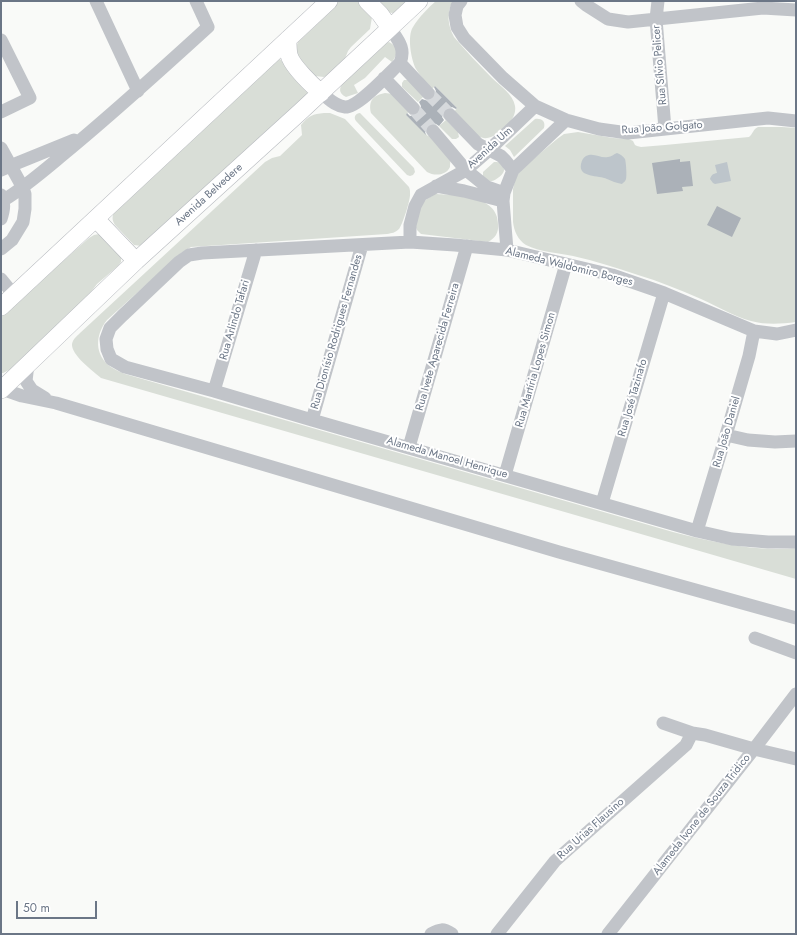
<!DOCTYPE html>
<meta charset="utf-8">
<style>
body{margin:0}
#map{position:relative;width:797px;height:935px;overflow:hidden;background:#f9faf8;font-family:Jost,sans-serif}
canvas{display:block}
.frame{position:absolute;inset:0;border:2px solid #6b7686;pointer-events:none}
.scale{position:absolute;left:16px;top:901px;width:81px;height:18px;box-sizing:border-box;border:2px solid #6b7686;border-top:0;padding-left:5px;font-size:12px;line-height:14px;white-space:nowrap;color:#6b7686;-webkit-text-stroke:3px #fff;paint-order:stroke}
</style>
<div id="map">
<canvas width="797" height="935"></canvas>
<div class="frame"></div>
<div class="scale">50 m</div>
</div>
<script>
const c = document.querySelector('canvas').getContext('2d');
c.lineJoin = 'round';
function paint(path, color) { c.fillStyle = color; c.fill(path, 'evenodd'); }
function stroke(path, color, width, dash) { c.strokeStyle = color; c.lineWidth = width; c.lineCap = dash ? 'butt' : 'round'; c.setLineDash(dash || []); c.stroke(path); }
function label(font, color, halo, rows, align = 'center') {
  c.font = font + ' Jost,sans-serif'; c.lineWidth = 4; c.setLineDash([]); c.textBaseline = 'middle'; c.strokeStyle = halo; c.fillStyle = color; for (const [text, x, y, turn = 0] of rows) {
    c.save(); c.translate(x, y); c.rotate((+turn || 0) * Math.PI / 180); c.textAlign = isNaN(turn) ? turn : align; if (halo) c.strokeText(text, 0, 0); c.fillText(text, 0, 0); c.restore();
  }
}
paint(new Path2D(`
 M 335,1 L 359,1 L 372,17 L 370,29 L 351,47 L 348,51 L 344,61 L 328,75 L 324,77 L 315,76 L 297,56 L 296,47 L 298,42 L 318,23 Z
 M 377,1 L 408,1 C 393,16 392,18 377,1 Z
 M 436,1 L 453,1 C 446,13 448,26 454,37 C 466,51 479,65 492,78 C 500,86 513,94 515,106 C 517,117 506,128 498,133 C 491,138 485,140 478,136 L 454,112 L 457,108 L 435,86 L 432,89 C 427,83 420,76 416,69 C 411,59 407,36 413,27 C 419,17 428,8 436,1 Z
 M 389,42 C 399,47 398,54 392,62 L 385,57 L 365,78 L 354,85 L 358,93 L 346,97 C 338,93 339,88 344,81 L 384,44 Z
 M 279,58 L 282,61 L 308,92 L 307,95 L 142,246 L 134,245 L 115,225 C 112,220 112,217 114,212 Z
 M 404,80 L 408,80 L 424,96 L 418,102 L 402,87 L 402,83 Z
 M 385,93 L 393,94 L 409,111 L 406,115 L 428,136 L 431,134 L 451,160 C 450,162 450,165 450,167 C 446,176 434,176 427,172 L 371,113 C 368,100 374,95 385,93 Z
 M 324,113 L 330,113 L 345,119 L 409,187 C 410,190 410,190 410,193 C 411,199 402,226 399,229 C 395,233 392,233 387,234 L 191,247 L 181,253 L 107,320 C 95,335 94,355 111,367 C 115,370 121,372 125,374 L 673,532 C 713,542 754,552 796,548 L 796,579 L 672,543 L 101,378 C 93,371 71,355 72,344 C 73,339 77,336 80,333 L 265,162 L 272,158 L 280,156 L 302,135 L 301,125 C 308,116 313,114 324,113 Z
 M 360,113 L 414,168 L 415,172 L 413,175 L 410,176 L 407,175 L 356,121 C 353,117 356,113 360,113 Z
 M 535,119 C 541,118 546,121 544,128 L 514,157 L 510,150 L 505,146 Z
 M 446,120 L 458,132 L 459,137 L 456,139 L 452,139 L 439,126 Z
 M 758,127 L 782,127 L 796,128 L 796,322 C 781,324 766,325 751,321 C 733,316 717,306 701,299 C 680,290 659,281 638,275 C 617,268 595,261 573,256 C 559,253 539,252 526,245 C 518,240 514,231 513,222 L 513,189 L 516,176 L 525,166 L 557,139 L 564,134 L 578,132 L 613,138 L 629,139 L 633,141 L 635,145 L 637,146 L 641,147 L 665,145 L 749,137 C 753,134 753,129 758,127 Z
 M 494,162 L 497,162 L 501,163 C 501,163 504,169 504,169 C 505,174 496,180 492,181 C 491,181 489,181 488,181 L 483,176 L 483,172 Z
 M 435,194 C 456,195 498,195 498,224 C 499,233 495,238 488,242 L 421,234 L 417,230 L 415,225 L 421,203 Z
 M 99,234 L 121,255 L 121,262 L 118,266 L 97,284 L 91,292 L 89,297 L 13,368 L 3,373 L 1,373 L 1,317 L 4,313 L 89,238 L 94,235 Z`), '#d9ded7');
paint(new Path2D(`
 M 617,153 C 620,154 623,156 625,159 C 626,162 627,176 626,179 C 625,182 624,182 622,184 C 616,183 612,181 607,179 C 599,175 578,178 581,164 C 582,160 583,158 586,156 C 594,152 601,159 608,157 C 611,157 614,154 617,153 Z
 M 727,162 L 731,181 L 715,184 L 713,183 L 710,179 C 712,174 713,174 717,173 L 715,165 Z`), '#bdc5cb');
paint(new Path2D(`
 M 435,86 L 457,108 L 456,109 L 452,107 L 448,107 L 445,109 L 442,113 L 442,117 L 444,120 L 439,126 L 436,124 L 432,123 L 428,125 L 425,129 L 425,132 L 426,135 L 406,115 L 407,113 L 410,116 L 415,116 L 419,113 L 421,111 L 421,106 L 419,102 L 422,99 L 425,100 L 429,101 L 434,99 L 436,95 L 436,91 L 434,87 Z
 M 680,159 L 680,162 L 690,161 L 693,186 L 682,187 L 683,191 L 657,194 L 652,163 Z
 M 717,206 L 741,218 L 732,237 L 707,225 Z`), '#abb1b8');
stroke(new Path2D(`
 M 428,93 L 450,115
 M 413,108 L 433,131`), '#d6d9dc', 13, [13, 6]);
const major = new Path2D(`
 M 367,1 L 380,14 L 390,28
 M 288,39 C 288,44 288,50 289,55 C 292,66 312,85 321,93
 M 96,219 L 136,261
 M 1,307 L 329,1
 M 1,390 L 136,261 L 300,112 L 419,1`);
stroke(major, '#b7babf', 18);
stroke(new Path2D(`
 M 96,1 L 138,91
 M 461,1 L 457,6 L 455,15 L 457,27 L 464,38 L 503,78 L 535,106 L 566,120 L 599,129 L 628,133 L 768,118 L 796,121
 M 581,1 L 586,5 L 608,19 L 628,22 L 763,8 L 796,10
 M 658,1 L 656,19 L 665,129
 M 1,40 L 30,98 L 1,112
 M 400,63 L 428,93
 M 384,78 L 413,108
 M 321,93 C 328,98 335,106 345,107 C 358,108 390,72 400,63 C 406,48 398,40 390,28
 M 450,115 L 478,144 L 501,156 L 505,160 L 513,170
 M 433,131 L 466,170 L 487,187 L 504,193
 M 1,148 L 23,188 L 25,194 L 25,209 L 23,222 L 12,240 L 1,249
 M 1,170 L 10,166 L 74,140
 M 436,186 L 464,191 L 503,201
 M 1,195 C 5,203 4,210 1,219
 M 4,200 C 28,185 49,166 71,148 C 118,109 163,68 208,27 L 196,1
 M 410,242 L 410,225 L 415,206 L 421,195 L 466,170 L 489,150 L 535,106
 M 507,250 L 503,201 L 504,193 L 513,170 L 566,120
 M 1,279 L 14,295
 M 796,330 L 777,334 L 754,331 L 664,293 L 612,275 L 507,250 L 455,245 L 410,242 L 202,253 L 189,255 L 179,262 L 122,316 L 110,328 L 106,339 L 107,349 L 111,359 L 125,367 L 214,391 L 312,420 L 697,531 L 732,539 L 768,542 L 796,542
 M 28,364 L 26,381 L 32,390 L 45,398
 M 2,389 L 22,396 L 56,403 L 559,552 L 796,618
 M 214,391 L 256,250
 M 312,420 L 362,245
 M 726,435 L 748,440 L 775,442 L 796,441
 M 409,447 L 467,246
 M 505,475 L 566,264
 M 602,503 L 664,293
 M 697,531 L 726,435 L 749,356 L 754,331
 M 755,638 L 796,653
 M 663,723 L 692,733 L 705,735 L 754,749 L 796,759
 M 431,934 C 440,929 443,928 452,934
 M 497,934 L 555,861 L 686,745 L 692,733
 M 608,934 L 754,749 L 796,694`), '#c1c4c9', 13);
stroke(major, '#fff', 17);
label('11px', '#6b7686', '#fff', [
 ["Rua Sílvio Pelicer",660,65,-95],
 ["Rua João Golgato",662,128,-4],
 ["Avenida Um",490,148,-42],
 ["Avenida Belvedere",209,195,-42],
 ["Alameda Waldomiro Borges",569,267,14],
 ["Rua Arlindo Tafari",235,320,-74],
 ["Rua Dionísio Rodrigues Fernandes",337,332,-74],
 ["Rua Ivete Aparecida Ferreira",438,347,-74],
 ["Rua Martíria Lopes Simon",536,370,-74],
 ["Rua José Tazinafo",633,398,-74],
 ["Rua João Daniel",727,432,-74],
 ["Alameda Manoel Henrique",447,458,16],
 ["Alameda Ivone de Souza Tridico",702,815,-52],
 ["Rua Urias Flausino",591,829,-42]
]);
</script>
